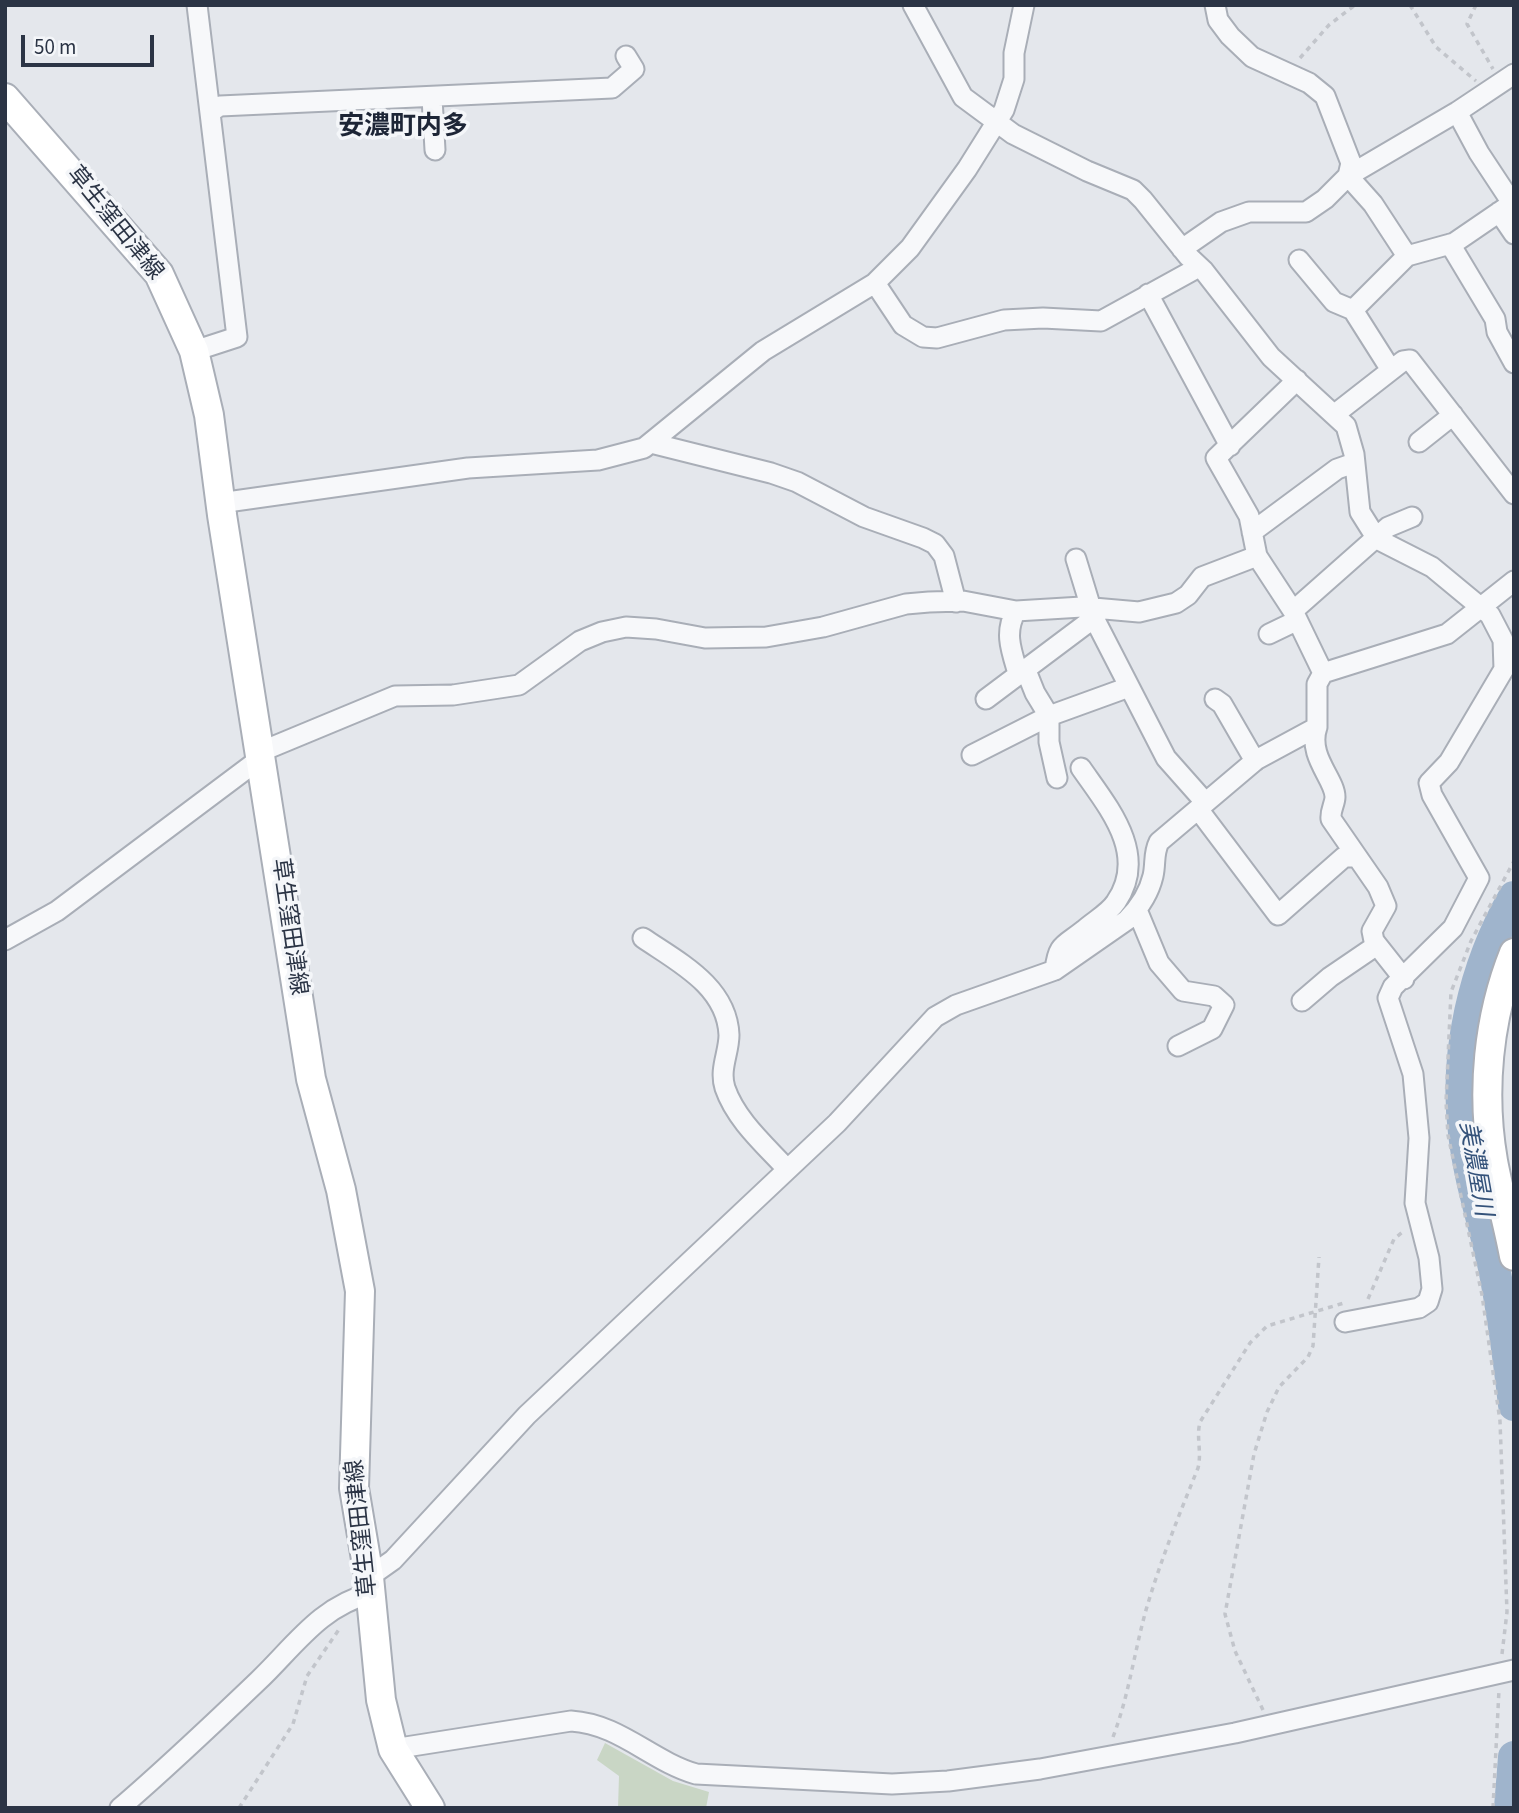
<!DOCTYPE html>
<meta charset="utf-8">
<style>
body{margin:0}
#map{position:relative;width:1519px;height:1813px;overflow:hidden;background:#e4e7ec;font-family:"Source Sans 3",sans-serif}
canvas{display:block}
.frame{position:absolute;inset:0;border:7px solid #2b3445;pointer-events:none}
.scale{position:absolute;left:21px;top:35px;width:133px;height:32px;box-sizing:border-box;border:4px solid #2b3445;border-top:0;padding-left:9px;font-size:21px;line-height:24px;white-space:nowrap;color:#2b3445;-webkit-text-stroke:5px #f4f6f9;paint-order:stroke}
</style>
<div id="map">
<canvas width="1519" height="1813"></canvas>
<div class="frame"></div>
<div class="scale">50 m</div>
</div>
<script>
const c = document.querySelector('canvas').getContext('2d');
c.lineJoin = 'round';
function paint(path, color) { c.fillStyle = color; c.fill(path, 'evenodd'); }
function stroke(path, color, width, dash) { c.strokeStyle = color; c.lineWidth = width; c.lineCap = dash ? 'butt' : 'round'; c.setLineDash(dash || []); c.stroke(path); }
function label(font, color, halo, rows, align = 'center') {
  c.font = font + ' "Source Sans 3","Noto Sans JP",sans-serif'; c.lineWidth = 7; c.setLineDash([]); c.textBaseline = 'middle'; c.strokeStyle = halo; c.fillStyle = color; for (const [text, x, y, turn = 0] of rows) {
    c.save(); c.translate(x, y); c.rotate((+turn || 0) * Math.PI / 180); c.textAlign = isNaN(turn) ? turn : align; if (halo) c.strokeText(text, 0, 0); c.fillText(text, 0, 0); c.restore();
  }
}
paint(new Path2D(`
 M 605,1743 L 673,1781 L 709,1792 L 706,1808 L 618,1808 L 619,1776 L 597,1760 Z`), '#c9d6c5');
stroke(new Path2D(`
 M 1514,897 C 1474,967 1454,1053 1464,1133 C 1469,1179 1484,1223 1494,1268 C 1503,1314 1509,1360 1514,1405
 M 1510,1808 L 1514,1757`), '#9fb4cc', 32);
const street = new Path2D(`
 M 913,5 L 963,97 L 1013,134 L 1087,171 L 1133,190 L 1143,200 L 1188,256 L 1204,271 L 1271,357 L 1346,426 L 1354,454 L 1360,512 L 1377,539 L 1432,567 L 1490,615 L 1503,640 L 1504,669 L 1449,762 L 1429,783 L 1432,795 L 1479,878 L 1453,928 L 1393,987 L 1388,998 L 1413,1074 L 1419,1138 L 1415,1203 L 1429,1258 L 1432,1289 L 1428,1302 L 1419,1308 L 1345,1322
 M 432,98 L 435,150
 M 210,112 L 220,106 L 612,88 L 634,69 L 626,56
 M 1457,112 L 1479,153 L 1512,203
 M 1499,212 L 1514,234
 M 1450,244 L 1495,319 L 1497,332 L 1514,363
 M 1182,249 L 1221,222 L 1249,212 L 1306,212 L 1325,199 L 1348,176 L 1351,163 L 1325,96 L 1309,83 L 1252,57 L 1230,36 L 1218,20 L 1215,5
 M 1407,256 L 1373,204 L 1348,176 L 1457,112 L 1514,74
 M 1299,260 L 1334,302 L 1353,310
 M 875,283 L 903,325 L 923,337 L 937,338 L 1004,320 L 1043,318 L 1101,321 L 1199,267
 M 1148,294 L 1230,446
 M 194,351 L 237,337 L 197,5
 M 1391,370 L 1353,310 L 1407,256 L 1454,243 L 1514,202
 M 1297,380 L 1216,458 L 1249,516 L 1257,556 L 1293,611 L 1323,673
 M 1335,414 L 1403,361 L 1410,360 L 1514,494
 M 1419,442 L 1453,415
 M 651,443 L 771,473 L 797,482 L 864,517 L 923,538 L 935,544 L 944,556 L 956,602
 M 220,503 L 468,468 L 598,460 L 644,448 L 763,351 L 875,283 L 910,248 L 967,169 L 1004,110 L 1014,79 L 1014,53 L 1024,5
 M 1252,532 L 1337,469 L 1354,463
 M 1076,559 L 1094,618 L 1166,758 L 1205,802
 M 1016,611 C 1004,632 1011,650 1018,673
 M 1293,611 L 1388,527 L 1412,517
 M 1269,634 L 1296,621
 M 1025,668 L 1035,693 L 1049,716 L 1049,742 L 1057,778
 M 986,699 L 1094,618
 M 1215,699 L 1222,704 L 1255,761
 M 1317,727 C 1307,756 1335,779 1335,797 C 1335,804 1330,810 1331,819 L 1378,887 L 1386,906 L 1372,931 L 1374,941 L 1404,979
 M 260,752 L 395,696 L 453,695 L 519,685 L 580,641 L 602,632 L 626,627 L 656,629 L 705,638 L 766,637 L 823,627 L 906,604 L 929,602 L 963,601 L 1016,611 L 1082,607 L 1139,612 L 1176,603 L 1188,595 L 1202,577 L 1257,556
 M 972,755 L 1049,716 L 1129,687
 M 1198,809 L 1278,915 L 1344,857 L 1357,857
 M 1137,910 L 1159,963 L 1183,991 L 1214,996 L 1224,1005 L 1212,1029 L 1178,1046
 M 643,938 C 678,962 727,986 729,1035 C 729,1053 719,1069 725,1088 C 736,1120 765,1145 787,1169
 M 5,940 L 57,911 L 261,758
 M 1055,970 C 1058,943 1064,946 1084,930 C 1094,921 1109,913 1116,902 C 1149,854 1108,807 1081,768
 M 1302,1001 L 1330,977 L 1377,945
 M 369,1577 L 393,1560 L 527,1415 L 837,1123 L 935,1017 L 956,1005 L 1055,970 L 1127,920 C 1139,908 1149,893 1153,876 C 1156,863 1153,854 1159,842 L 1256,760 L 1317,727 L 1317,684 L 1323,673 L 1447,634 L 1514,581
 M 393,1749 L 571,1721 C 620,1724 651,1761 696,1774 L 892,1784 L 948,1781 L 1040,1769 L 1235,1733 L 1514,1670
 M 120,1808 C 168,1767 213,1724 258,1681 C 292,1649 321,1605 370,1594`);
const secondary = new Path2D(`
 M 5,98 L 159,274 L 194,351 L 209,415 L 222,515 L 311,1079 L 341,1190 L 360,1291 L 354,1488 L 369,1577 L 381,1700 L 393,1749 L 430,1808
 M 1514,953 C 1488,1018 1481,1092 1493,1161 C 1499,1193 1508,1224 1514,1256`);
stroke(street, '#a9aeb7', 23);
stroke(secondary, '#a9aeb7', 32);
stroke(new Path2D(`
 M 1410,5 L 1436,47 L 1476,81
 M 1476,5 L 1467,24 L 1493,69
 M 1300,58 L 1329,25 L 1355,5
 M 1368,1299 L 1394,1239 L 1405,1230
 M 1502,1654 L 1507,1612 L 1500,1421 L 1482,1295 L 1448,1135 L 1446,1102 L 1451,992 L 1471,941 L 1514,861
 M 1263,1710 L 1235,1651 L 1225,1614 L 1254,1454 L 1267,1412 L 1279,1387 L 1308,1357 L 1313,1346 L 1319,1257
 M 1113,1737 C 1129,1695 1134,1653 1146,1610 C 1160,1562 1179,1515 1198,1468 C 1202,1452 1196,1438 1200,1422 L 1250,1343 L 1267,1326 L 1344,1303
 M 239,1808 L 293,1724 L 307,1676 L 340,1628
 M 1493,1808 L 1499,1690`), '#c2c5cb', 3.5, [5, 5]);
stroke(street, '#f7f8fa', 19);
stroke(secondary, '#fff', 28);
label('23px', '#2b3445', '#f4f6f9', [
 ["草生窪田津線",114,224,51],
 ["草生窪田津線",288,927,82],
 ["草生窪田津線",363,1528,-96]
]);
label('italic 24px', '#34527a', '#f4f6f9', [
 ["美濃屋川",1474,1169,80]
]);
label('bold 26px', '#1d2536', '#f4f6f9', [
 ["安濃町内多",403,128]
]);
</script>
